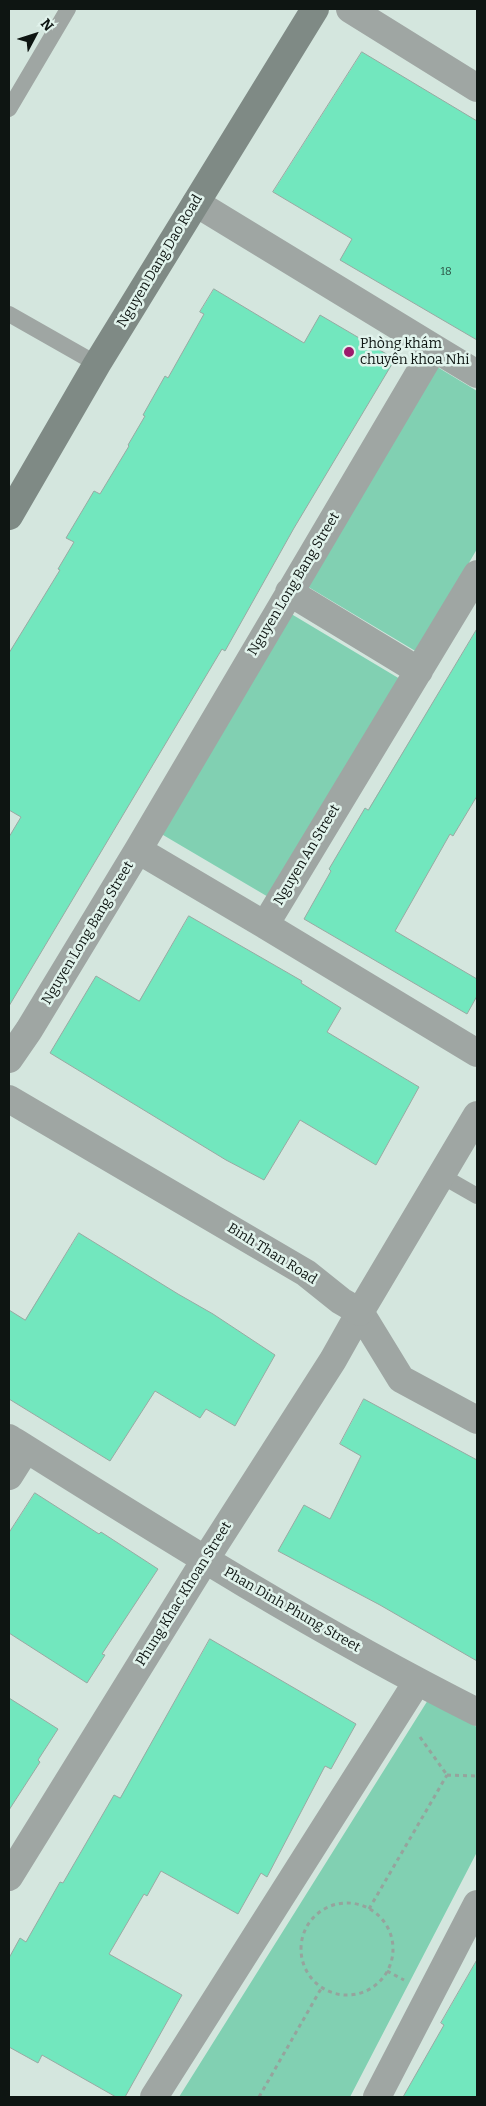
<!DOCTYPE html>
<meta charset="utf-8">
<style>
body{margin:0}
#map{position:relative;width:486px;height:2106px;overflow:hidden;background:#d4e6de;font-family:Bitter,serif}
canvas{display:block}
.frame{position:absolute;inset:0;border:10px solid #0e1512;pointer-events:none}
.north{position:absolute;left:10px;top:10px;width:50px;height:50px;-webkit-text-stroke:4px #e1f3ec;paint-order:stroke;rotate:50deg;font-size:14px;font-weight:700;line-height:20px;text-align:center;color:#0e1512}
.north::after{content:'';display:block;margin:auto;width:18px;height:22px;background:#0e1512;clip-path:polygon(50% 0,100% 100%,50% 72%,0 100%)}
</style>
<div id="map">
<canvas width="486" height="2106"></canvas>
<div class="frame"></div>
<div class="north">N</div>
</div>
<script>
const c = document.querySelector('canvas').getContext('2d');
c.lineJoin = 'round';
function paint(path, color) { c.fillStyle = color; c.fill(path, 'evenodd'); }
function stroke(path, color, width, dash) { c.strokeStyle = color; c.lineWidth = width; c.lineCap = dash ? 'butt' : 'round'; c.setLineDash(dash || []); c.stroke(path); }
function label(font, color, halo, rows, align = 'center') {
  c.font = font + ' Bitter,serif'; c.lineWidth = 5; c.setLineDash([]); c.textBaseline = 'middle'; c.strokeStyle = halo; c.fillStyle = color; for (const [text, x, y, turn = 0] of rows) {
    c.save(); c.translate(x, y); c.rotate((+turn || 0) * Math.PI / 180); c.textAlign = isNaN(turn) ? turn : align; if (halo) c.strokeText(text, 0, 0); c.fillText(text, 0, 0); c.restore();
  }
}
paint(new Path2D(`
 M 434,365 L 477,391 L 477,549 L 417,652 L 305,585 Z
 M 288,612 L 400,679 L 270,898 L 158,832 Z
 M 428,1700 L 477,1727 L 477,1852 L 350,2097 L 179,2097 Z`), '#81d0b2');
const building = new Path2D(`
 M 362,52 L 477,121 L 477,340 L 340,260 L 352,239 L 273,192 Z
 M 214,289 L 304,343 L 320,315 L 395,359 L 294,528 L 225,651 L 222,649 L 9,1006 L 9,837 L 21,817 L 9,810 L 9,653 L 60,570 L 58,569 L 74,542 L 66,538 L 94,491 L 100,494 L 129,446 L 128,445 L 145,416 L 143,415 L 165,376 L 168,378 L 204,314 L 200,312 Z
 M 477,629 L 477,796 L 453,836 L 450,834 L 395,931 L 477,979 L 477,996 L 467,1014 L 304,919 L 331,871 L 329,869 L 365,808 L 368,810 Z
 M 189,916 L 302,981 L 301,983 L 341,1008 L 327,1032 L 419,1087 L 376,1165 L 300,1120 L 264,1180 L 226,1160 L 50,1053 L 96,976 L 139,1001 Z
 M 79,1233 L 178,1294 L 213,1314 L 275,1355 L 235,1426 L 206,1409 L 200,1418 L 155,1391 L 110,1461 L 9,1399 L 9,1310 L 25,1320 Z
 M 364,1399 L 477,1460 L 477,1661 L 380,1605 L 278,1551 L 304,1505 L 330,1519 L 361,1456 L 340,1444 Z
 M 35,1493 L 99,1534 L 101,1532 L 158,1569 L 102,1654 L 105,1655 L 87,1683 L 9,1633 L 9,1533 Z
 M 210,1639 L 356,1724 L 331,1769 L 325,1766 L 267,1877 L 261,1873 L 238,1914 L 161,1871 L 147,1896 L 144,1894 L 109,1954 L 182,1995 L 125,2097 L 116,2097 L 42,2055 L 38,2063 L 9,2047 L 9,1958 L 20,1938 L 26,1942 L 60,1882 L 63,1883 L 114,1795 L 120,1798 Z
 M 9,1698 L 58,1729 L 38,1760 L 40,1762 L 9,1810 Z
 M 477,1960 L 477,2097 L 403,2097 L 444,2025 L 441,2023 Z`);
paint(building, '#72e7be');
stroke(building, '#98a9a2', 1);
stroke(new Path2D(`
 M 420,1737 L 447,1775
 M 447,1775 L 477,1776
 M301 1949a46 46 0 1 1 92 0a46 46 0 1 1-92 0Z
 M 369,1909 L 447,1775
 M 387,1971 L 404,1980
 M 259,2097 L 322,1987`), '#95a49d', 3, [4, 4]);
stroke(new Path2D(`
 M 9,109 L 68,9
 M 9,314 L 97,364
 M 442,1176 L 477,1196`), '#9fa6a3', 16);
stroke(new Path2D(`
 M 350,9 L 477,88
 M 434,348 L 477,374
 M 477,574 L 265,925 L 477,1053
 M 289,592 L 419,671
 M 138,850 L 265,925
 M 9,1059 L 29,1030 L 138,850 L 434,348 L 196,203
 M 9,1438 C 162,1534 316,1631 477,1712
 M 9,1476 L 26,1449
 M 9,1877 L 205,1560 L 333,1360 L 360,1312 L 401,1379 L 477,1420
 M 154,2097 L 417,1682
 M 377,2097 L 477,1904`), '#9fa6a3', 28);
stroke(new Path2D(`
 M 9,1099 L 306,1273 L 341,1301 L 360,1312 L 477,1115`), '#9fa6a3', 28);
stroke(new Path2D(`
 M 9,516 L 97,364 L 315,9`), '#7f8a85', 28);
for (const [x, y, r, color] of [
 [349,352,6,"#9d1a6c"]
]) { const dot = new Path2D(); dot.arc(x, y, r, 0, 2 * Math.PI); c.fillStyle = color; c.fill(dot); stroke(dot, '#e1f3ec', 2); }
label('11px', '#274a3d', null, [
 ["18",446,272]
]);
label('14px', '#0e1512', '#e1f3ec', [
 ["Nguyen Dang Dao Road",160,261,-59],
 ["Nguyen Long Bang Street",294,584,-59],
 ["Nguyen An Street",307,855,-59],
 ["Nguyen Long Bang Street",88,933,-59],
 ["Binh Than Road",272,1254,32],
 ["Phung Khac Khoan Street",184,1594,-58],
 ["Phan Dinh Phung Street",292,1610,30]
]);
label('14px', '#0e1512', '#e1f3ec', [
 ["Phòng khám",360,344],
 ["chuyên khoa Nhi",360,360]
], 'left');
</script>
